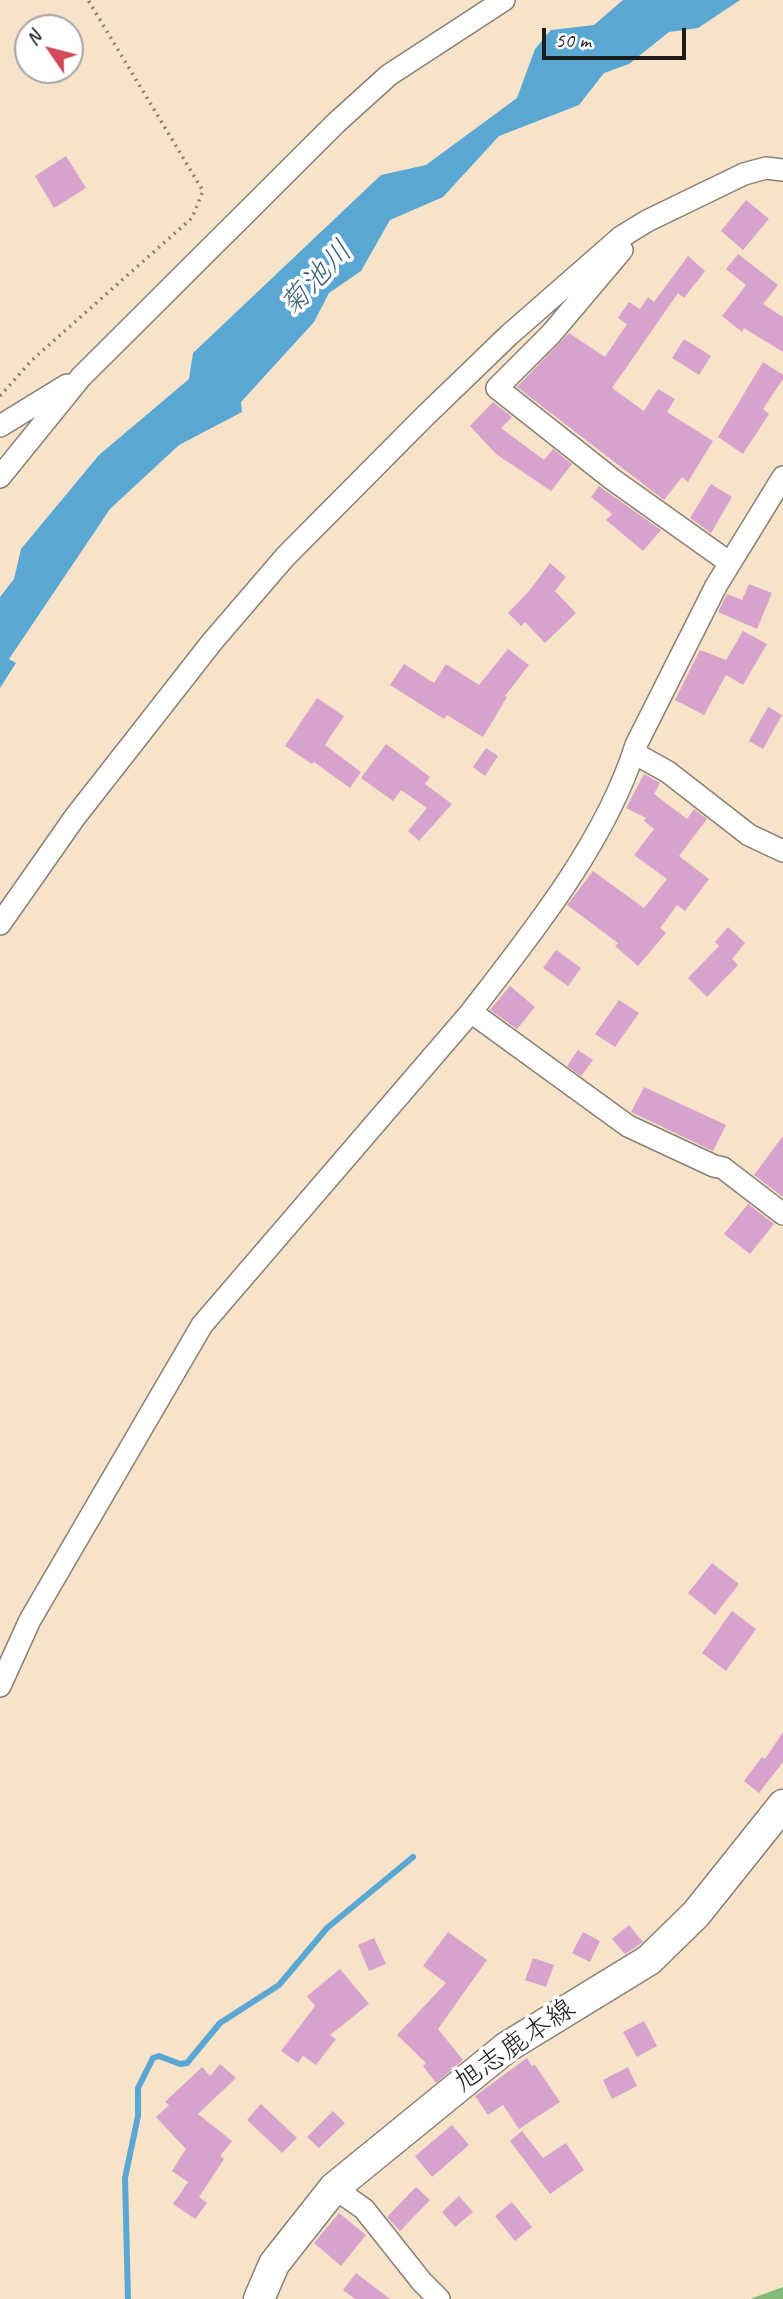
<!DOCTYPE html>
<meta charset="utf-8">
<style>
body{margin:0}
#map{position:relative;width:783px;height:2299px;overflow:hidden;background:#f6e3ca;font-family:Caveat,sans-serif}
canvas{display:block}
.north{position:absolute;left:14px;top:14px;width:70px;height:70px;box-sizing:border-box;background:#fff;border:2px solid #a4a4a4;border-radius:50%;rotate:305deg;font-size:19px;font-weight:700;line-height:28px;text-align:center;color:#1c1c1c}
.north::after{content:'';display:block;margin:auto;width:24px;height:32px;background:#d1495b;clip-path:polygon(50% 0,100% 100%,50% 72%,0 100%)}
.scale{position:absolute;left:542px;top:28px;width:144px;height:32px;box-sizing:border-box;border:4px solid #1c1c1c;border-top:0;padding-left:9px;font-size:21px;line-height:24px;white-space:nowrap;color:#1c1c1c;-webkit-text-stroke:5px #fff;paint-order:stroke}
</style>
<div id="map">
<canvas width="783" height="2299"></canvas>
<div class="north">N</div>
<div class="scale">50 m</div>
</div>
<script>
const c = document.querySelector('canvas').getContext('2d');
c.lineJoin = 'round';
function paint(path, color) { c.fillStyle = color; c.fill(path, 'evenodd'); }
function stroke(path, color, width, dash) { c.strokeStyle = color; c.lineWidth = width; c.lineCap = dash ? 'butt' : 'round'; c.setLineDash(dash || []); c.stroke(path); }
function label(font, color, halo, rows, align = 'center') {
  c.font = font + ' Caveat,"Klee One",sans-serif'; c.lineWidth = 7; c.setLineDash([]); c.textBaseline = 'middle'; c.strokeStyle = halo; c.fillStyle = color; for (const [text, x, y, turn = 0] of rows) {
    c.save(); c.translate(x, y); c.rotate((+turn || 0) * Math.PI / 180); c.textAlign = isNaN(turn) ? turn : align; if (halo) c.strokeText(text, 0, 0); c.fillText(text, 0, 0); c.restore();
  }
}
paint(new Path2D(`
 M 783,2287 L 783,2299 L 750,2299 Z`), '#83bc79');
paint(new Path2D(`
 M 623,0 L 740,0 L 698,28 L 669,32 L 629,64 L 604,73 L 579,105 L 499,136 L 443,197 L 390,220 L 361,271 L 329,293 L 314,322 L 241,402 L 242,412 L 179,445 L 110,509 L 9,659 L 16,663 L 0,688 L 0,597 L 14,579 L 21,549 L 99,455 L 189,379 L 193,353 L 381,175 L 426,165 L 517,98 L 535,49 L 551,30 L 594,25 Z`), '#59a7d2');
stroke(new Path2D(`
 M 128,2299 L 125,2178 L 138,2116 L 138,2088 L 153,2058 L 159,2056 L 180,2064 L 187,2063 L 220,2023 L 279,1985 L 327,1928 L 413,1857`), '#59a7d2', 6);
paint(new Path2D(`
 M 66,156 L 86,188 L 54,208 L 35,176 Z
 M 746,200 L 769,219 L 743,250 L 721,231 Z
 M 738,254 L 778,285 L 763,304 L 783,317 L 783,352 L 744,328 L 742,332 L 722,316 L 746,285 L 726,269 Z
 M 688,256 L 705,271 L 684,298 L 678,293 L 612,388 L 644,411 L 658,389 L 675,399 L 667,412 L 713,441 L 688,482 L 682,477 L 664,500 L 517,387 L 569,333 L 605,357 L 627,324 L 618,318 L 629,302 L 640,309 L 648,297 L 654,302 Z
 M 684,339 L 711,356 L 699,375 L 672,358 Z
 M 763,362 L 783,375 L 783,379 L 763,409 L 769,414 L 743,454 L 718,437 Z
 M 493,402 L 512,417 L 501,428 L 544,460 L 553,449 L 572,464 L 551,491 L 496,454 L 470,426 Z
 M 711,484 L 732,497 L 711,533 L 690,518 Z
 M 599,486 L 661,530 L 643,551 L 606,520 L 612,514 L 591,497 Z
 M 550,563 L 566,577 L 555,591 L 576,613 L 545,643 L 525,622 L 521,626 L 508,613 L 530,590 Z
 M 749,584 L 772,593 L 757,629 L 718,612 L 727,594 L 742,600 Z
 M 743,631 L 767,644 L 743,685 L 726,675 L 704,715 L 675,700 L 700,650 L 726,660 Z
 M 508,649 L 529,665 L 505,696 L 507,697 L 483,737 L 447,715 L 444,719 L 390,685 L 404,664 L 434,683 L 446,664 L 479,685 Z
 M 317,698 L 344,716 L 325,745 L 361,772 L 350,788 L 314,762 L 312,764 L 285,746 Z
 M 768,707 L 782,715 L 763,749 L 749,741 Z
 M 386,744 L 430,777 L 425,784 L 452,804 L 419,841 L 408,831 L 427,808 L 401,790 L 393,801 L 361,778 Z
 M 486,748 L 498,756 L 485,776 L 473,767 Z
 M 644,774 L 660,783 L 654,794 L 687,819 L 694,809 L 707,819 L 679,856 L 709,879 L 685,911 L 677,905 L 660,928 L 666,933 L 638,966 L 615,946 L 618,943 L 567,905 L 593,871 L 644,908 L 667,879 L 634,855 L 654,829 L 644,821 L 646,818 L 626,808 Z
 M 728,927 L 745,943 L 732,959 L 738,965 L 707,997 L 688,978 L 719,946 L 715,942 Z
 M 556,950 L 581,968 L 568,986 L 543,968 Z
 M 510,986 L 535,1007 L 517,1029 L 490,1010 Z
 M 619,1000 L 639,1013 L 615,1047 L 595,1034 Z
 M 578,1050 L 593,1060 L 581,1076 L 567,1066 Z
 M 644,1087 L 726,1125 L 713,1151 L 631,1112 Z
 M 783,1136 L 783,1197 L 754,1175 Z
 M 748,1204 L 774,1224 L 750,1254 L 724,1234 Z
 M 712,1563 L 739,1584 L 715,1615 L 688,1593 Z
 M 732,1611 L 756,1629 L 726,1671 L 702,1653 Z
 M 783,1732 L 783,1762 L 759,1793 L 744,1781 L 762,1757 L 765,1759 Z
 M 629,1925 L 643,1942 L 625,1954 L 612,1939 Z
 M 448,1932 L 487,1960 L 438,2029 L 463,2060 L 436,2083 L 423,2066 L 426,2063 L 397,2035 L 446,1983 L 423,1966 Z
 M 583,1932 L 600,1941 L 590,1962 L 572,1953 Z
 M 374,1938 L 386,1964 L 369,1971 L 358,1945 Z
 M 533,1958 L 554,1965 L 546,1987 L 525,1980 Z
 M 340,1969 L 369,2004 L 330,2035 L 336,2039 L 316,2065 L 303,2056 L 298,2063 L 281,2051 L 315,2006 L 307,1996 Z
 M 644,2021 L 657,2046 L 637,2057 L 623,2032 Z
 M 527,2058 L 532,2066 L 535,2065 L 560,2102 L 519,2129 L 503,2105 L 488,2115 L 475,2096 Z
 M 220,2064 L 236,2078 L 198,2114 L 232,2141 L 220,2156 L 224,2159 L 199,2197 L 207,2203 L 195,2219 L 173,2204 L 188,2182 L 172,2171 L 186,2149 L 156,2117 L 169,2105 L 165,2102 L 202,2067 L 210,2076 Z
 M 628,2067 L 637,2086 L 612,2099 L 603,2080 Z
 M 261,2104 L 297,2138 L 282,2153 L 247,2120 Z
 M 333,2111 L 345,2123 L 319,2148 L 307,2137 Z
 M 452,2125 L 469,2145 L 432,2177 L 415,2156 Z
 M 522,2131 L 543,2158 L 566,2143 L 584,2170 L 550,2194 L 510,2141 Z
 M 416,2187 L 430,2200 L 400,2231 L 387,2217 Z
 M 459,2196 L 473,2212 L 455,2227 L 442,2212 Z
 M 512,2202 L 532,2227 L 515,2241 L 495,2216 Z
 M 339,2213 L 366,2235 L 341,2266 L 314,2243 Z
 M 356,2273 L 390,2299 L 355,2299 L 343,2290 Z`), '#d7a2cc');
const minor = new Path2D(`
 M 622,250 L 551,334 L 497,388 L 612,479 L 730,563
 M 0,426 L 67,385
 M 0,477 L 81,377 L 337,122 L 389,75 L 504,0
 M 783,477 L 716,586 L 636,745 C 606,841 533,932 471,1012 L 628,1126 L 714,1166 L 723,1168 L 783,1214
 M 634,753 L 668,772 L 749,835 L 783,851
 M 0,924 L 75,817 L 212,642 L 285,557 L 424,417 L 509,335 L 621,237 L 647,221 L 744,174 L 766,168 L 783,170
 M 0,1686 L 30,1620 L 202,1325 L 471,1012
 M 334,2188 L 364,2209 L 422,2282 L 439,2299`);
const secondary = new Path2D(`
 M 259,2299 L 274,2264 L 334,2188 L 507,2047 L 649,1960 L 696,1914 L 783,1805`);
stroke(minor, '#898073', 24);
stroke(secondary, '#898073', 33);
stroke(new Path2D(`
 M 0,396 L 32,360 L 192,218 L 203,191 L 88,0`), '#898073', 3.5, [2, 5]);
stroke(minor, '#fff', 21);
stroke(secondary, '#fff', 30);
label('28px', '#1c1c1c', '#fff', [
 ["旭志鹿本線",515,2046,-35]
]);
label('italic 30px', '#3a6277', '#fff', [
 ["菊池川",317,279,-47]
]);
</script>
